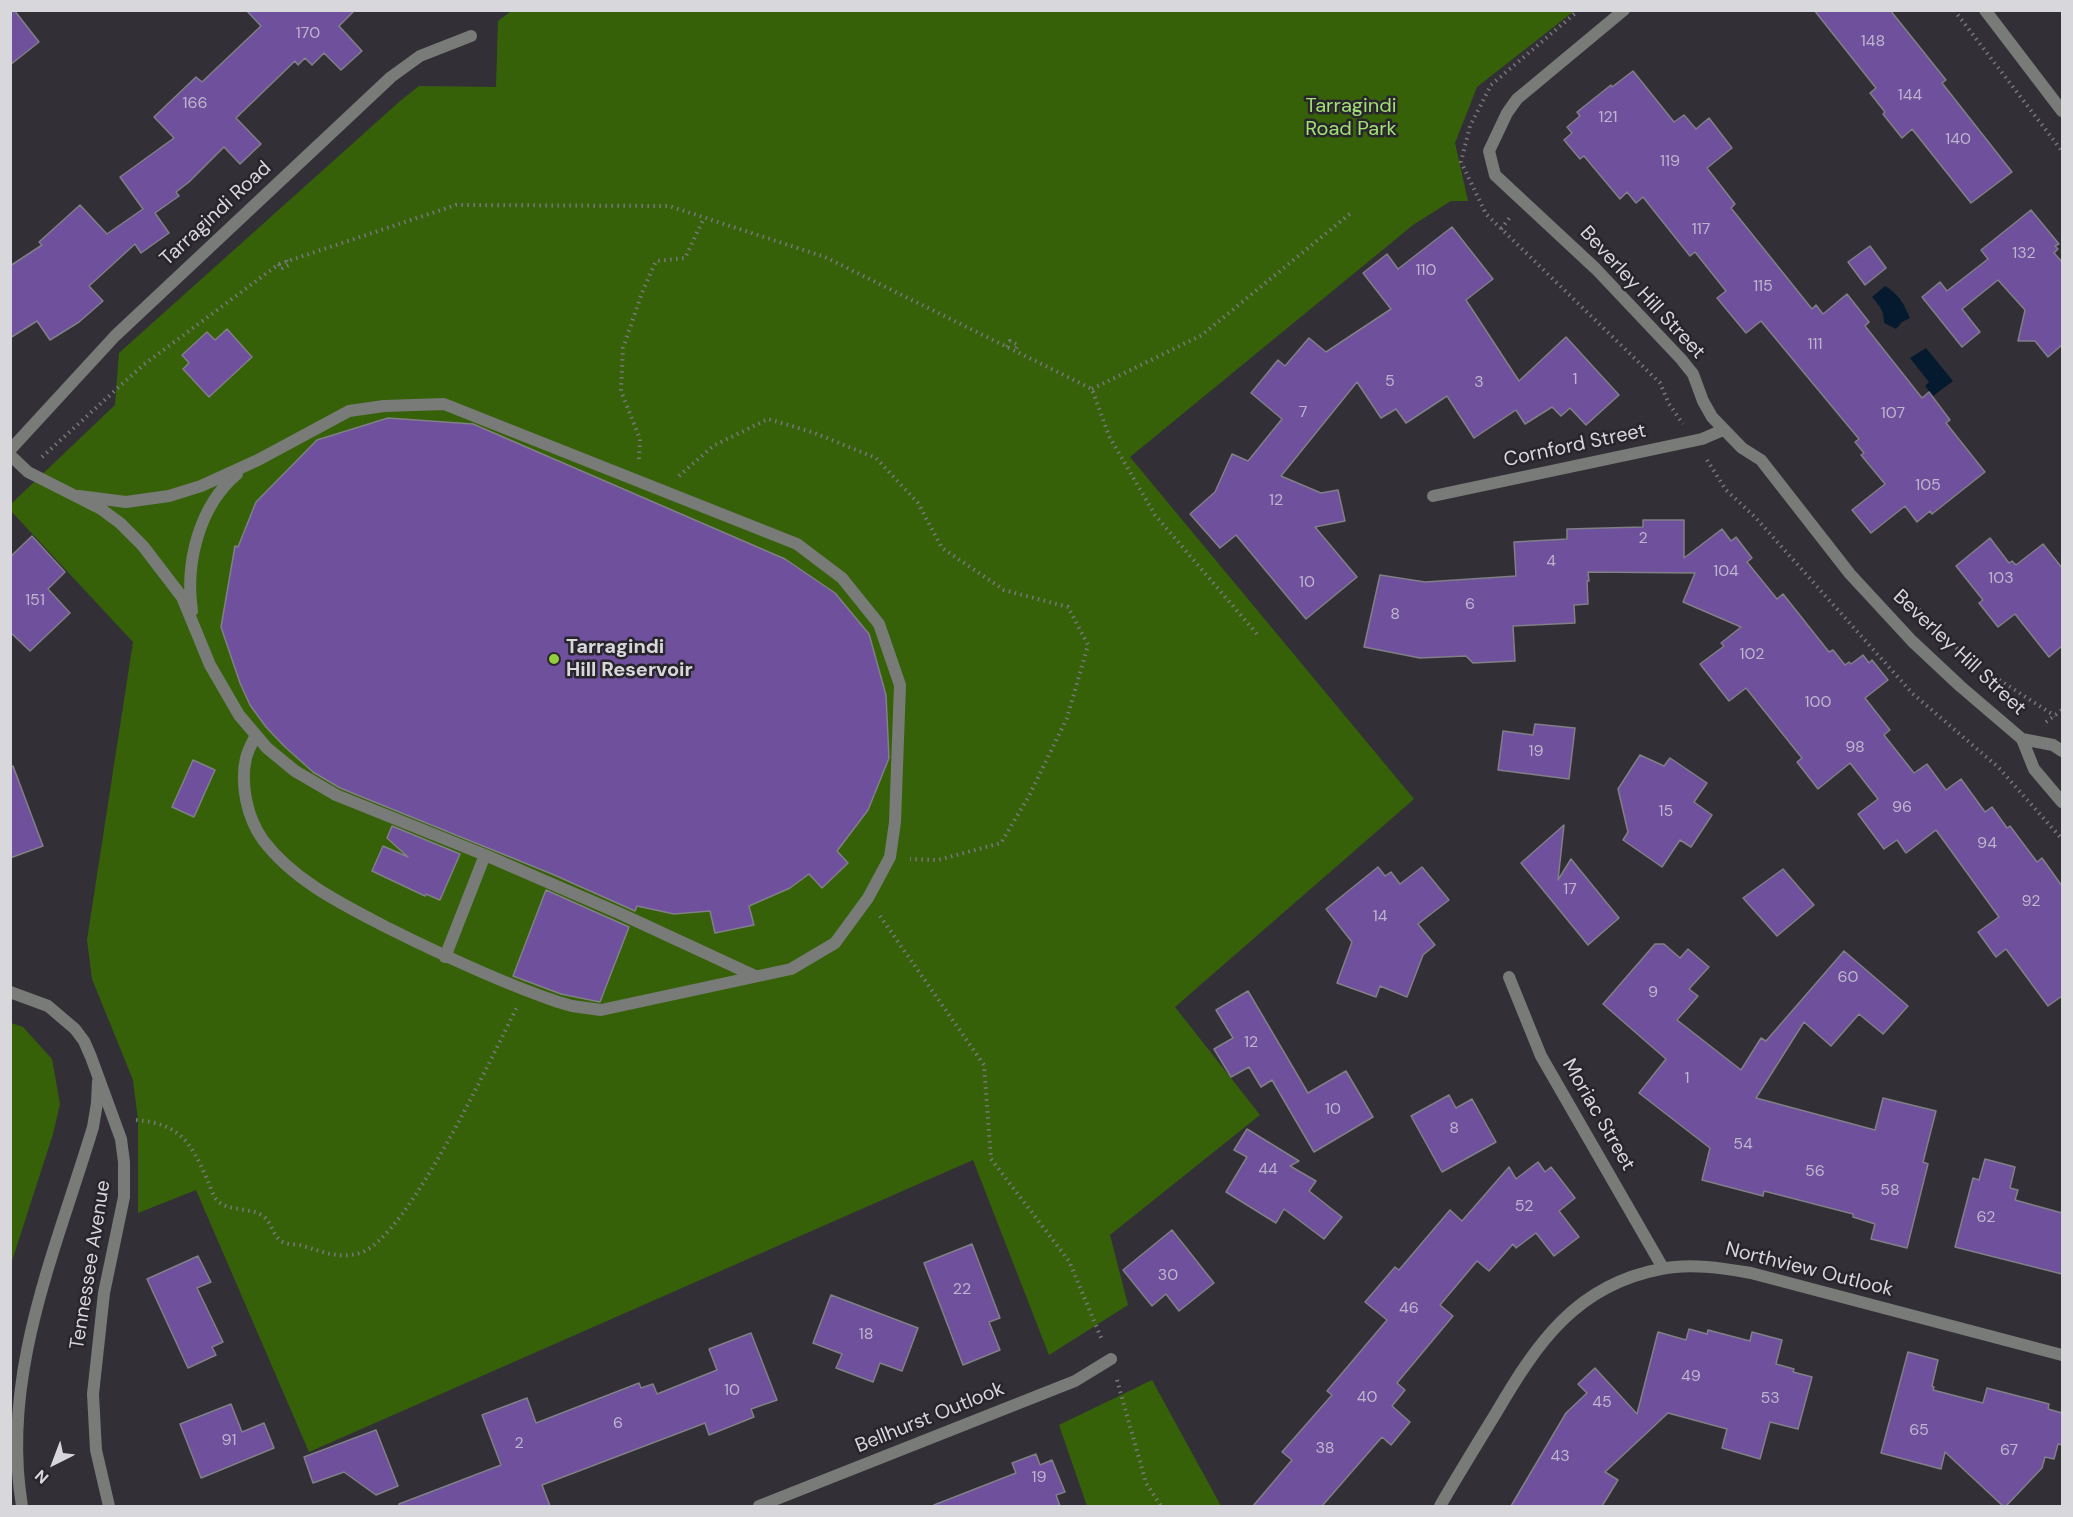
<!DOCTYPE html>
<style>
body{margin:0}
#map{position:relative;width:2073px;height:1517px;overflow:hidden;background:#323036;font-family:"DM Sans",sans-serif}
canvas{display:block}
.frame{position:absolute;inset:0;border:12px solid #d8d7db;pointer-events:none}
.north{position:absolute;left:24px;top:1433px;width:60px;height:60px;-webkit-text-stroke:4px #28262c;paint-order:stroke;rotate:222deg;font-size:16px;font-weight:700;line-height:24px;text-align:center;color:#d8d7db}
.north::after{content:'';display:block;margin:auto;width:21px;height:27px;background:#d8d7db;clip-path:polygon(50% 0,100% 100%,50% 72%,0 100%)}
</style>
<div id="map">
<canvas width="2073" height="1517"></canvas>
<div class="frame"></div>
<div class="north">N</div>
</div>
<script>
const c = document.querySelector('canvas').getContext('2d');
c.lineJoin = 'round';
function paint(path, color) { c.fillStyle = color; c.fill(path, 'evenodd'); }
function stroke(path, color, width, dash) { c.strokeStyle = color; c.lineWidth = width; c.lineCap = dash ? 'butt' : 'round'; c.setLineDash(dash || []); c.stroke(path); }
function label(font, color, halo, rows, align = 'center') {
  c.font = font + ' "DM Sans",sans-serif'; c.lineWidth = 5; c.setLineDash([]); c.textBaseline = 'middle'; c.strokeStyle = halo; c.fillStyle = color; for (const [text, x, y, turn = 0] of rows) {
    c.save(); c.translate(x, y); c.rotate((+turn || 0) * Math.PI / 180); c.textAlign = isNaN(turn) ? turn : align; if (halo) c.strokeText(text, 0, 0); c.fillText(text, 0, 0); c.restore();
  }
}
paint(new Path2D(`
 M 511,11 L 1574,11 L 1477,87 L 1455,143 L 1468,201 L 1451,201 L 1413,225 L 1130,457 L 1414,799 L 1175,1007 L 1260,1115 L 1110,1235 L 1128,1305 L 1049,1355 L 973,1160 L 309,1452 L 196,1190 L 138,1213 L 138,1120 L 133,1080 L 92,979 L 87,940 L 133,642 L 11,511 L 11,504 L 115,405 L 119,353 L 399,102 L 419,86 L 496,87 L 498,21 Z
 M 11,1023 L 23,1027 L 52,1059 L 60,1104 L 53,1134 L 11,1264 Z
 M 1152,1380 L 1221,1506 L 1087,1506 L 1059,1425 Z`), '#366109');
paint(new Path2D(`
 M 1885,286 C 1899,294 1904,304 1910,318 L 1902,322 L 1896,329 L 1884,323 C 1884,311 1880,306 1872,297 Z
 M 1926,348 L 1953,381 L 1933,396 L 1925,386 L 1929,382 L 1910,358 Z`), '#051a2e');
const building = new Path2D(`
 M 10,10 L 14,10 L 39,42 L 10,65 Z
 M 246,10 L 355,10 L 339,26 L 362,51 L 341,70 L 324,53 L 312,65 L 305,58 L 298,65 L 295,61 L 236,118 L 261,144 L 240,164 L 224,147 L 189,182 L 176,192 L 179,196 L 155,213 L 169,233 L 141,253 L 135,244 L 89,286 L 103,301 L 79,322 L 50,340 L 37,321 L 10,338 L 10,266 L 42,245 L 39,242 L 80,205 L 107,234 L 143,209 L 120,177 L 174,138 L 154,117 L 196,77 L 202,82 L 261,26 Z
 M 1814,10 L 1890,10 L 1946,80 L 1942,83 L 2012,172 L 1971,203 L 1912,129 L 1902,138 L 1883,114 L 1885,112 L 1870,93 L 1876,88 Z
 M 1633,71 L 1674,122 L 1684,115 L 1696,129 L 1709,118 L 1732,148 L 1707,168 L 1735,204 L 1731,208 L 1812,309 L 1816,305 L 1823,314 L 1847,294 L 1869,322 L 1865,326 L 1922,398 L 1929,392 L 1950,420 L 1946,423 L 1985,472 L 1932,514 L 1930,511 L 1917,522 L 1905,506 L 1871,533 L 1852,510 L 1885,484 L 1861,455 L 1864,453 L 1855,442 L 1859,439 L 1761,321 L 1746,333 L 1717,298 L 1726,291 L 1695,252 L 1690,256 L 1643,197 L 1636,203 L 1627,192 L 1620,199 L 1584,156 L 1580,159 L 1564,140 L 1572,133 L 1567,127 L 1580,116 L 1577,112 L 1611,85 L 1612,87 Z
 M 2031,210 L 2059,244 L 2055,246 L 2058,249 L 2054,253 L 2062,262 L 2062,345 L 2048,357 L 2035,341 L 2018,341 L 2025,310 L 1998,280 L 1962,309 L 1980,332 L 1962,347 L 1922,297 L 1940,282 L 1947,291 L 1988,259 L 1981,250 Z
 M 1452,227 L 1493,279 L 1466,300 L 1519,381 L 1566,337 L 1619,395 L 1586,425 L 1570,408 L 1561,416 L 1552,407 L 1525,424 L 1516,410 L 1474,438 L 1447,396 L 1406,423 L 1396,409 L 1381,418 L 1357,382 L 1281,476 L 1321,493 L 1338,490 L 1345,521 L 1315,527 L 1357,577 L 1306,619 L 1236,535 L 1220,548 L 1190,514 L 1215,492 L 1232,454 L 1248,461 L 1282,419 L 1251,393 L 1278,360 L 1285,366 L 1309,338 L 1326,352 L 1391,309 L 1363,273 L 1387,254 L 1398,269 Z
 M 1870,246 L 1886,268 L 1865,285 L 1848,262 Z
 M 227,329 L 252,357 L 209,397 L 183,369 L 189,363 L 182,355 L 207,332 L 215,340 Z
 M 388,418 L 473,424 L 785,559 L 835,593 L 869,634 L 886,695 L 889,758 L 868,810 L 837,851 L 848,863 L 822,888 L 809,874 L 790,888 L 749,906 L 754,925 L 715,933 L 710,911 L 674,914 L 637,906 L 635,911 L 552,874 L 340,788 L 313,772 L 284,746 L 266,727 L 250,705 L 240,683 L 221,627 L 235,546 L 238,547 L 256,502 L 317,440 Z
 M 1643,520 L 1684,520 L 1684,558 L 1722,529 L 1731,541 L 1736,537 L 1752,558 L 1747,562 L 1777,599 L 1783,594 L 1829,652 L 1833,650 L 1845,665 L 1849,662 L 1851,664 L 1863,655 L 1869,663 L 1872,660 L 1888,680 L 1865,698 L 1890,730 L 1884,735 L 1914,773 L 1927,764 L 1946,790 L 1961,779 L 1985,812 L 1992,807 L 2007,828 L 2010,826 L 2037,862 L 2042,858 L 2062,886 L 2062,996 L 2048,1006 L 2006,949 L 1996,957 L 1978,932 L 1999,917 L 1936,830 L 1906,853 L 1897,840 L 1884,849 L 1858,814 L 1878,799 L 1850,763 L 1818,789 L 1797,762 L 1802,758 L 1746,688 L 1729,701 L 1700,664 L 1724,646 L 1721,643 L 1741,627 L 1683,602 L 1695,573 L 1588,572 L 1589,581 L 1587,581 L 1588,604 L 1574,605 L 1575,623 L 1513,626 L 1515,661 L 1473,663 L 1466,656 L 1420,658 L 1364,647 L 1380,575 L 1425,582 L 1516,576 L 1514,542 L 1567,539 L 1567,529 L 1643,527 Z
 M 32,536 L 65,572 L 48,589 L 70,613 L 30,651 L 10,632 L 10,557 Z
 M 1990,538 L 2009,563 L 2012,561 L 2016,565 L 2043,544 L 2062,568 L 2062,646 L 2049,657 L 2015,614 L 1998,627 L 1979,603 L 1983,600 L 1956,566 Z
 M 1535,724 L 1575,728 L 1569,779 L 1498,770 L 1503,731 L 1533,735 Z
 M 1640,755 L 1664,766 L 1670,758 L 1707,783 L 1694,802 L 1712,815 L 1691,847 L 1680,840 L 1662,867 L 1623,840 L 1628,832 L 1618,789 Z
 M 193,760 L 215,770 L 194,817 L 172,807 Z
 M 13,766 L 43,846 L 10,858 L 10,767 Z
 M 1564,825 L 1558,880 L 1571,859 L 1619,918 L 1588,945 L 1521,863 Z
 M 392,826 L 460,854 L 440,900 L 426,894 L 425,896 L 372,871 L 383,846 L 408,857 L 387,838 Z
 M 1378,867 L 1385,876 L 1391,872 L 1400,884 L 1422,867 L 1449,900 L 1418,924 L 1435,945 L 1423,955 L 1407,997 L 1380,986 L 1376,997 L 1337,983 L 1352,942 L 1326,909 Z
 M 1783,869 L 1814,905 L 1777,936 L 1743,898 Z
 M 546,890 L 629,927 L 600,1002 L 561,994 L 513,976 Z
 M 1655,944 L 1664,944 L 1680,958 L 1688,949 L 1709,967 L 1689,989 L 1698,996 L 1677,1020 L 1741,1070 L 1761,1038 L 1766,1041 L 1844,951 L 1908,1006 L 1883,1034 L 1859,1014 L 1831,1046 L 1804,1022 L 1756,1098 L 1875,1130 L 1883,1098 L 1936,1111 L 1923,1162 L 1928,1164 L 1907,1248 L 1871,1239 L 1875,1224 L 1853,1217 L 1853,1214 L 1764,1191 L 1763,1196 L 1702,1180 L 1710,1148 L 1639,1093 L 1666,1059 L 1603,1004 Z
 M 1248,991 L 1308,1093 L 1346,1071 L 1373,1117 L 1314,1152 L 1272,1080 L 1261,1087 L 1249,1067 L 1231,1077 L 1214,1049 L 1233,1038 L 1216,1010 Z
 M 1449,1095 L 1456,1108 L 1472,1099 L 1496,1142 L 1442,1172 L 1411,1116 Z
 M 1247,1129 L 1299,1161 L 1290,1166 L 1316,1181 L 1309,1191 L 1342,1217 L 1324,1239 L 1284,1209 L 1276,1223 L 1226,1192 L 1247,1157 L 1234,1150 Z
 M 1985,1159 L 2015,1167 L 2010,1188 L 2018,1190 L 2015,1200 L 2062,1213 L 2062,1274 L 1955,1247 L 1973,1178 L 1979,1180 Z
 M 1538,1162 L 1545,1172 L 1551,1167 L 1575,1198 L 1559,1211 L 1579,1237 L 1554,1256 L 1536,1233 L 1516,1248 L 1513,1244 L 1489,1271 L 1477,1261 L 1440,1305 L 1453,1316 L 1397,1383 L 1405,1390 L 1392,1406 L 1410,1422 L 1391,1445 L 1382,1437 L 1322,1506 L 1253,1506 L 1292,1460 L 1282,1452 L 1332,1395 L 1327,1391 L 1387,1320 L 1365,1302 L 1395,1267 L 1399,1270 L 1450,1210 L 1462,1221 L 1509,1167 L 1516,1179 Z
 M 1172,1230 L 1214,1283 L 1179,1311 L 1166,1294 L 1152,1306 L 1123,1270 Z
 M 972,1244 L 1000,1318 L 989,1322 L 1000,1350 L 963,1365 L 924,1263 Z
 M 198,1256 L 211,1282 L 197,1288 L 223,1342 L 212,1347 L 216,1355 L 188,1368 L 147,1279 Z
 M 831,1295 L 918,1328 L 902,1371 L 880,1363 L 873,1382 L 836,1368 L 842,1354 L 813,1343 Z
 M 1689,1329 L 1707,1334 L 1708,1330 L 1750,1341 L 1752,1332 L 1782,1340 L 1776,1364 L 1794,1369 L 1793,1372 L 1812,1377 L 1798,1429 L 1770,1422 L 1760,1459 L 1722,1448 L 1727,1429 L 1668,1413 L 1605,1472 L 1618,1480 L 1602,1506 L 1511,1506 L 1566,1413 L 1587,1393 L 1578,1384 L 1595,1368 L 1637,1414 L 1658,1332 L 1686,1340 Z
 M 751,1333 L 777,1400 L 751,1409 L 754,1417 L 709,1435 L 705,1423 L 542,1485 L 550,1506 L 399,1506 L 399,1504 L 501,1465 L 482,1415 L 527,1398 L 536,1423 L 639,1383 L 641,1388 L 653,1384 L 657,1394 L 717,1370 L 709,1349 Z
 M 1908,1352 L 1938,1360 L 1932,1386 L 1934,1387 L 1933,1390 L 1983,1403 L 1987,1388 L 2049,1404 L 2048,1409 L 2062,1413 L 2062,1445 L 2058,1444 L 2054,1459 L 2045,1457 L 2042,1468 L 2006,1506 L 2003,1506 L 1945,1452 L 1941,1469 L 1881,1453 Z
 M 231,1404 L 242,1432 L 264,1423 L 274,1448 L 201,1478 L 180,1424 Z
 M 376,1430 L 398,1486 L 376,1495 L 344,1472 L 313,1483 L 304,1457 Z
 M 1036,1454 L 1040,1465 L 1052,1460 L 1065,1492 L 1056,1495 L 1060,1506 L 934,1506 L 934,1505 L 1016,1473 L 1012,1463 Z`);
paint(building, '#6e509d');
stroke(building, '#817f87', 1.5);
stroke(new Path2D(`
 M 1579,10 L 1491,85 L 1470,126 L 1461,162 L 1486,214 L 1660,383 L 1669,404 L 1683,424
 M 1954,10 L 2062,151
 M 1501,229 L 1511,216
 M 279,264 L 281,269 L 289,265 L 286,260
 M 1007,347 L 1010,341 L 1018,345 L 1015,351
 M 1092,389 L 1202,335 L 1352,212
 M 42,457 L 142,366 L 279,264 L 456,205 L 669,206 L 825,257 L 1092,389 L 1109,436 L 1155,515 L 1257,634
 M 639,459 L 640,439 L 621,391 L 623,348 L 642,293 L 656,261 L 685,258 L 704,218
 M 1707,460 L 1726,490 L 1755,517 L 1912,693 L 1998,767 L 2062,839
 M 679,476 L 713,446 L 768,419 L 812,432 L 876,458 L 918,503 L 942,548 L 1004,590 L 1068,607 L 1088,645 L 1067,718 L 1029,796 L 1001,843 L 938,860 L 910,859
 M 1906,596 L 1967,659 L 2055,716
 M 2046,722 L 2062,710
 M 880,916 L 984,1065 L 991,1159 L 1069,1261 L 1102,1340
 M 136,1120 C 180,1124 190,1141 207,1179 C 210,1185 212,1194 216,1199 C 228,1213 249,1206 263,1216 C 272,1222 273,1239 285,1243 C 291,1245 298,1244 303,1246 C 324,1252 338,1259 360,1253 C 408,1238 492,1056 517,1007
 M 1117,1380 L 1146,1483 L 1161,1506`), '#78777c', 4, [1.5, 4.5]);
stroke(new Path2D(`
 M 10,455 L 28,472 L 101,509 L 120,523 L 143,546 L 182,597 L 210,665 L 239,715 L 267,748 L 295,771 L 336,795 L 485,855 L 619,913 L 755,976
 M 79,496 L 126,502 L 169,496 L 201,486 L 258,460 L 349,411 L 384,406 L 444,404 L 797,544 L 842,578 L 879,624 L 900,685 L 895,822 L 890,857 L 868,898 L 835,943 L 791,969 L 601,1010 L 572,1006 L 558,1002 C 499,982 442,955 386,927 C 342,904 294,881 263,840 C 247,818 240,784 246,758 C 248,750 252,743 255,737
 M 192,611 C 185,563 199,506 237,474
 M 445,957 L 485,855`), '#787b78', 12);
stroke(new Path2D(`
 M 1624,10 L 1517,99 L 1507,113 L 1489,151 L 1495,175 L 1596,269 L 1681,359 L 1693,374 L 1703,401 L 1712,417 L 1742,448 L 1761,460 L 1850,574 L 1912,641 L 1960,686 L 2022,739 L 2053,745 L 2062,751
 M 1985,10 L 2062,111
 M 10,450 L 115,336 L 391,77 L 420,56 L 471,36
 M 1433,496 L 1702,439 L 1723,430
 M 2022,739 L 2034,769 L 2062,802
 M 1509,977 L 1541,1056 L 1663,1268
 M 10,992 L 48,1006 L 75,1029 L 84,1041 L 91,1057 L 121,1139 L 124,1162 L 124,1197 L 104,1293 L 93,1394 L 96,1450 L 109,1506
 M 22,1506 C 0,1375 56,1250 93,1127 L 97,1103 L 98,1081
 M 759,1506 L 1075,1381 L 1111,1359
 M 1440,1506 C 1458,1475 1477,1444 1496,1413 C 1537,1343 1576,1285 1661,1269 C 1691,1263 1722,1268 1751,1273 L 2062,1355`), '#787b78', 12);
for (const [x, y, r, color] of [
 [554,659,6,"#93cc3d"]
]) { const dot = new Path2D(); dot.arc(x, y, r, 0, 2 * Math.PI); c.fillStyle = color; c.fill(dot); stroke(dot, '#28262c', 2); }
label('16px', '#beb5cc', null, [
 ["170",308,34],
 ["148",1873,42],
 ["144",1910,96],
 ["166",195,104],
 ["121",1608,118],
 ["140",1958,140],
 ["119",1670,162],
 ["117",1701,230],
 ["132",2024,254],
 ["110",1426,271],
 ["115",1763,287],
 ["111",1815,345],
 ["1",1575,380],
 ["5",1390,382],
 ["3",1479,383],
 ["7",1303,413],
 ["107",1893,414],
 ["105",1928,486],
 ["12",1276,501],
 ["2",1643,539],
 ["4",1551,562],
 ["104",1726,572],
 ["103",2001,579],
 ["10",1307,583],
 ["151",35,601],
 ["6",1470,605],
 ["8",1395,615],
 ["102",1752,655],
 ["100",1818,703],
 ["98",1855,748],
 ["19",1536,752],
 ["96",1902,808],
 ["15",1666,812],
 ["94",1987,844],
 ["17",1570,890],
 ["92",2031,902],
 ["14",1380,917],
 ["60",1848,978],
 ["9",1653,993],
 ["12",1251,1043],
 ["1",1687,1079],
 ["10",1333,1110],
 ["8",1454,1129],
 ["54",1743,1145],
 ["44",1268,1170],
 ["56",1815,1172],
 ["58",1890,1191],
 ["52",1524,1207],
 ["62",1986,1218],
 ["30",1168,1276],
 ["22",962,1290],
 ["46",1409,1309],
 ["18",866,1335],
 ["49",1691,1377],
 ["10",732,1391],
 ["40",1367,1398],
 ["53",1770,1399],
 ["45",1602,1403],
 ["6",618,1424],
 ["65",1919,1431],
 ["91",229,1441],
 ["2",519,1444],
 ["38",1325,1449],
 ["67",2009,1451],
 ["43",1560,1457],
 ["19",1039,1478]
]);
label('20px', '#a2e075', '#28262c', [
 ["Tarragindi",1351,107],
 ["Road Park",1351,130]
]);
label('20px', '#d8d7db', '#28262c', [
 ["Tarragindi Road",216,214,-43],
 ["Beverley Hill Street",1642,293,47],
 ["Cornford Street",1575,446,-12],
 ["Beverley Hill Street",1959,653,43],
 ["Moriac Street",1598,1115,60],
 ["Tennessee Avenue",91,1265,-81],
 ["Northview Outlook",1809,1270,14],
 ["Bellhurst Outlook",930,1418,-22]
]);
label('bold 20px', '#d8d7db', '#28262c', [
 ["Tarragindi",566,648],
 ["Hill Reservoir",566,671]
], 'left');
</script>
